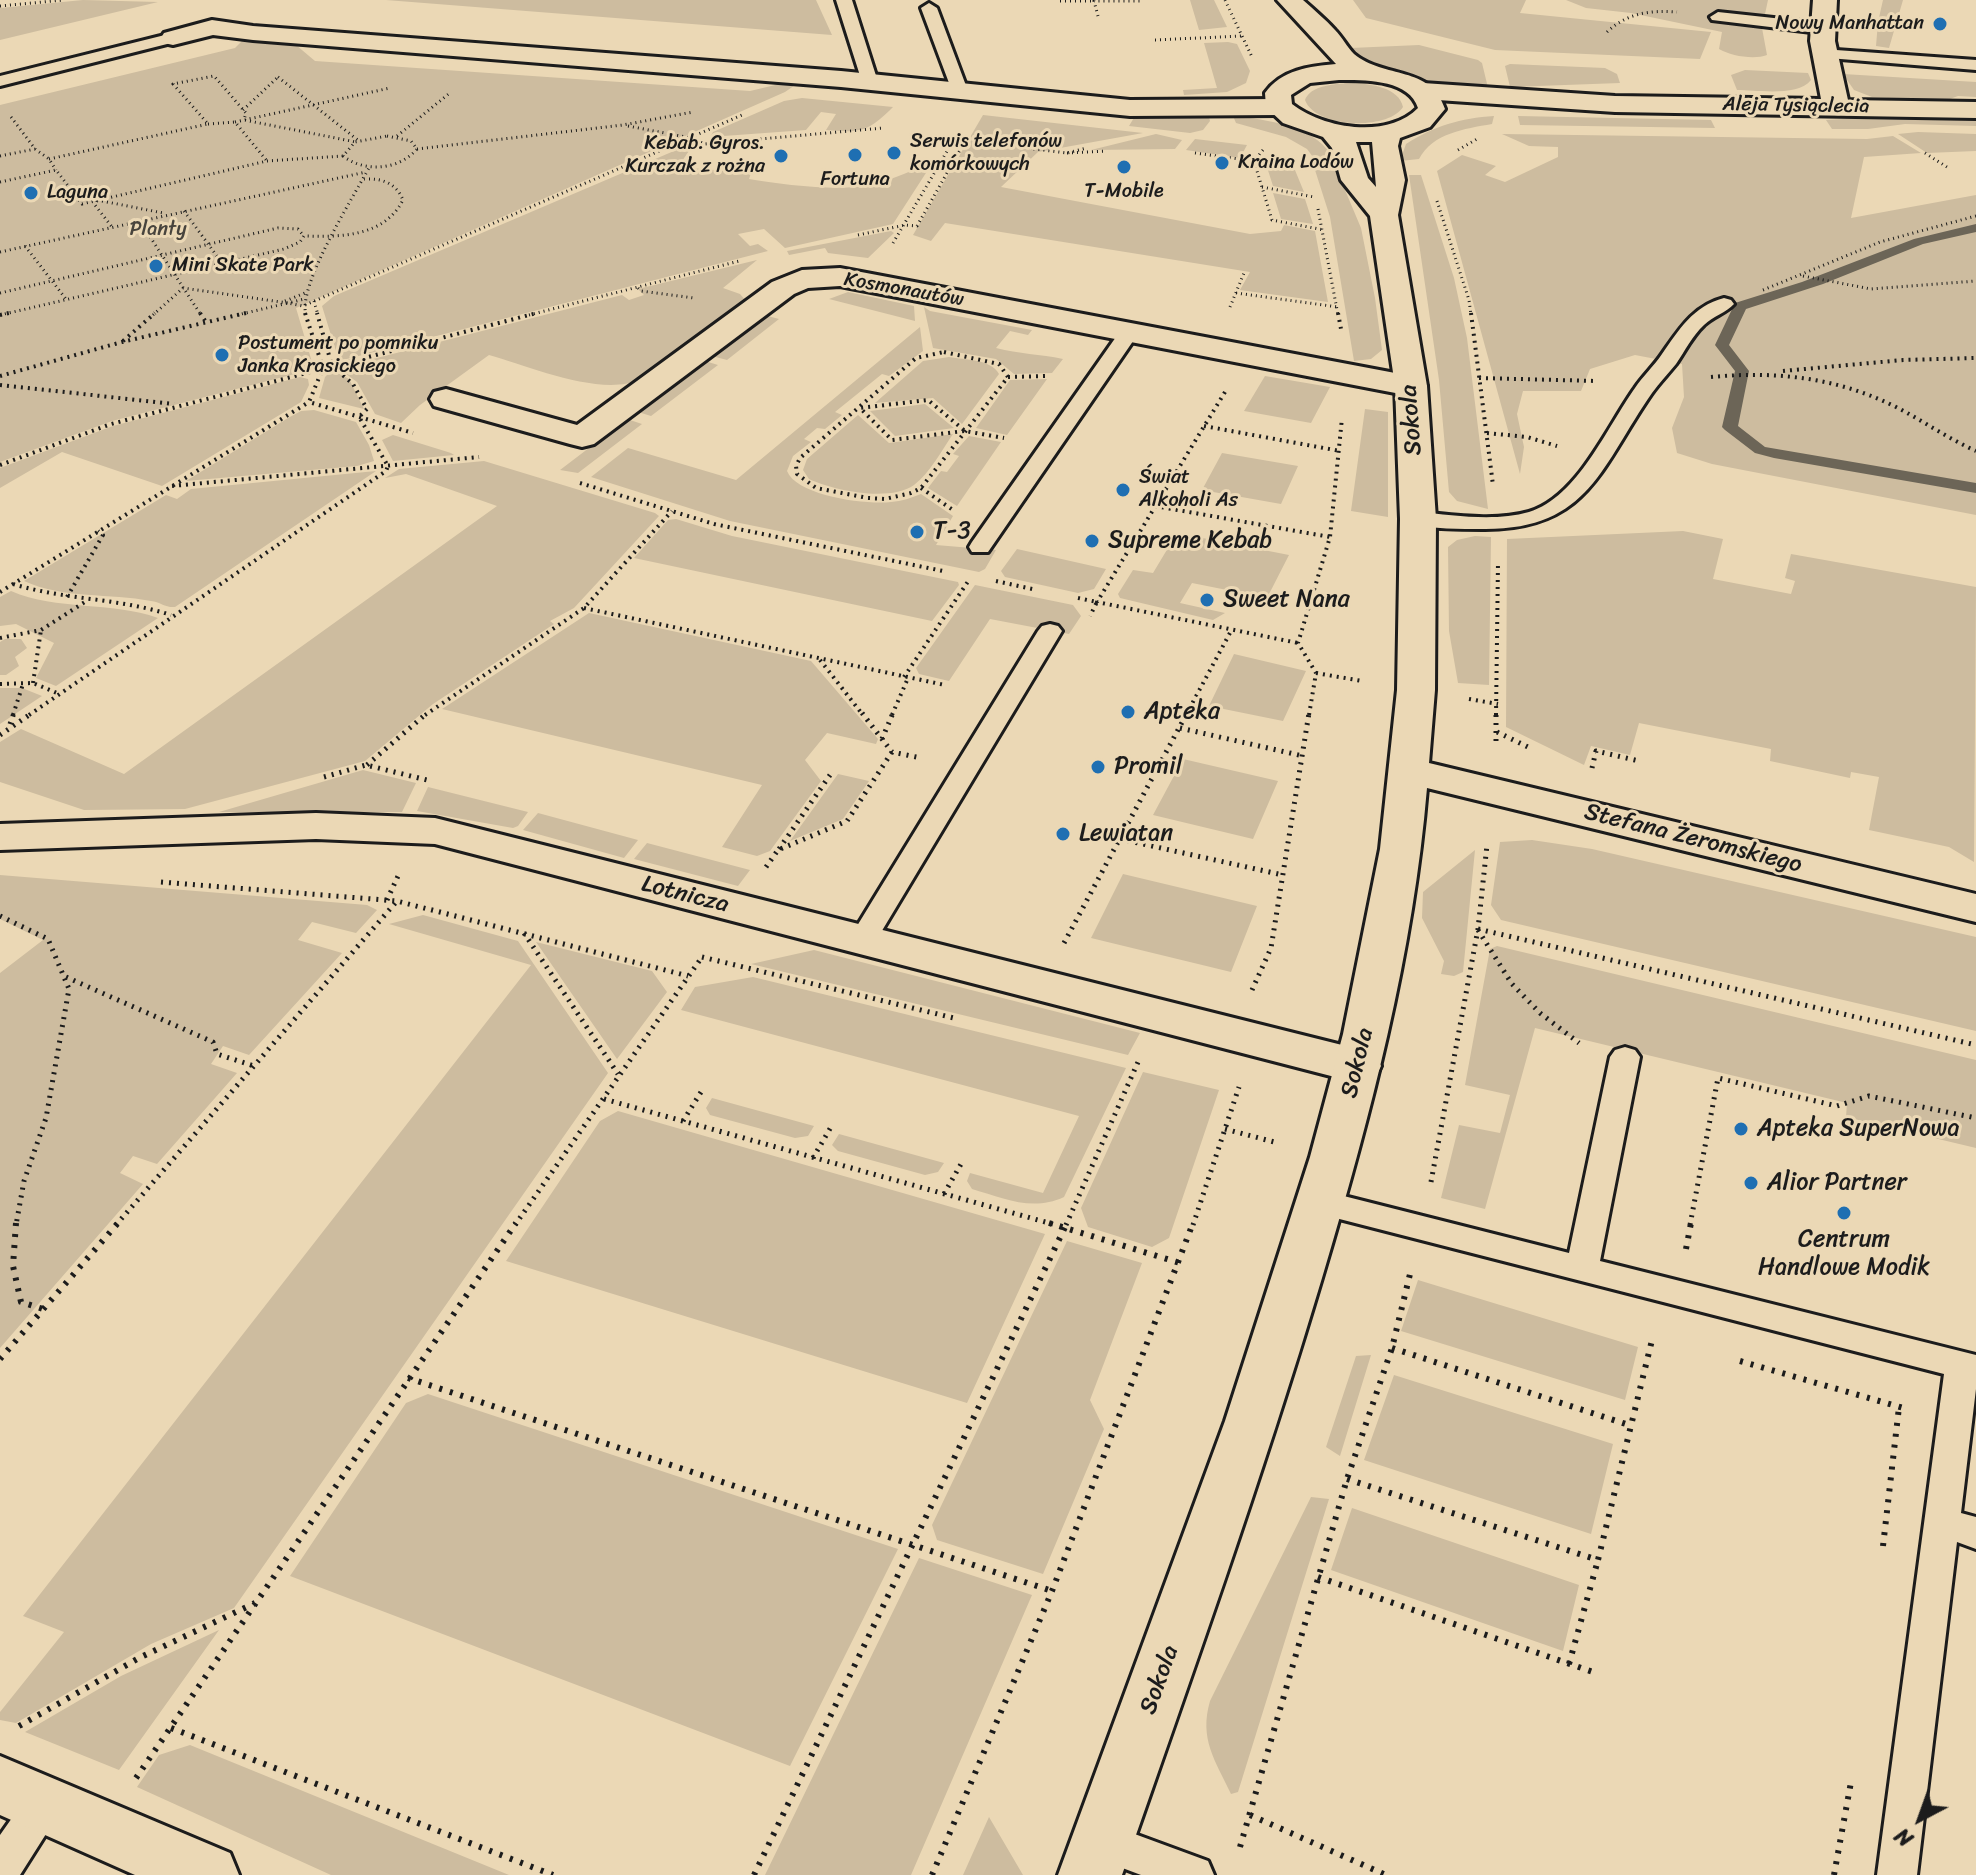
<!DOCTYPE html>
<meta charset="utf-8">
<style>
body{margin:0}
#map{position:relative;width:1976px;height:1875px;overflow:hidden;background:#ebd8b5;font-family:Sriracha,sans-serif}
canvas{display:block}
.north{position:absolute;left:1880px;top:1779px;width:80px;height:80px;-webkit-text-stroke:6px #ebd8b5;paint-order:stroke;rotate:221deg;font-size:22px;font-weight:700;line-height:32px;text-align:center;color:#1c1c1c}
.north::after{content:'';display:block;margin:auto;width:28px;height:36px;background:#1c1c1c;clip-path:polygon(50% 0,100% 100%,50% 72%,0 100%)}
</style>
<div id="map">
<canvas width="1976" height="1875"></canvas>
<div class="north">N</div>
</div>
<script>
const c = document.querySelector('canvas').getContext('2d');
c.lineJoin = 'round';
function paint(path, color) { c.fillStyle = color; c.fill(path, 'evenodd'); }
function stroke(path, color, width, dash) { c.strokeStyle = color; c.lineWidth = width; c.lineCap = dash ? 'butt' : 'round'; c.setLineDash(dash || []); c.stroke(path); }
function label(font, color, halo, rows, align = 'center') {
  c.font = font + ' Sriracha,sans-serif'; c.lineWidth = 6; c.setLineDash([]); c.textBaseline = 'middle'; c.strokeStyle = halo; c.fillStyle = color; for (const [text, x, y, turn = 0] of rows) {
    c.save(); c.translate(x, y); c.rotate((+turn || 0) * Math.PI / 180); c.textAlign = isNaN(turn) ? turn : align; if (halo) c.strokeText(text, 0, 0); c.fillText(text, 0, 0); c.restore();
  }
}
paint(new Path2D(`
 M 83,0 L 158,2 L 0,40 L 0,8 Z
 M 386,0 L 816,0 L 832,35 Z
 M 1190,0 L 1214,0 L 1227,27 L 1199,30 Z
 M 1353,0 L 1526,0 L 1520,13 L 1711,32 L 1700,59 L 1495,50 L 1366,18 Z
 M 1566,0 L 1768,0 L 1762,28 L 1767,55 C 1754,60 1731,56 1719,49 L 1722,32 L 1631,13 L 1586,8 Z
 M 1883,0 L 1903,0 L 1889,48 L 1876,46 L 1878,22 Z
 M 243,40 L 296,45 L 315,61 L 750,91 L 788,82 L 798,83 L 785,92 L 296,308 L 314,369 L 112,421 L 0,462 L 0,105 L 235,48 Z
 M 1228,42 L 1237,44 L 1250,71 L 1246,83 L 1227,92 L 1184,95 L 1183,90 L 1217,88 L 1204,43 Z
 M 1419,45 L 1478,60 L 1482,63 L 1489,92 C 1455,87 1371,77 1351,48 Z
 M 1510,64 L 1605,68 L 1617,74 L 1620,83 L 1510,87 L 1505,66 Z
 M 1745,70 L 1808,73 L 1811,80 C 1798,97 1757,90 1737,90 L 1731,75 Z
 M 1843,74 L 1976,82 L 1976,97 L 1958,96 L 1944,101 L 1872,97 L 1854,90 Z
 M 1336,84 C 1356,82 1398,83 1403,107 C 1388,131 1315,128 1305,100 C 1310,88 1324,86 1336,84 Z
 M 802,98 L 893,107 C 868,132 861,133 826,130 L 836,114 L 821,112 L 806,130 L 710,137 L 713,132 L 784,101 Z
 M 983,115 L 1143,133 L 1038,152 L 1001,187 L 1250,234 L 1281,231 L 1284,225 L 1315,231 L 1328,302 L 1240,290 L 1250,272 L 945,223 L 931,241 L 913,235 Z
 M 1914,115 L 1976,118 L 1976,126 L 1905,124 L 1868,129 L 1832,129 L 1826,120 Z
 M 1135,116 L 1209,117 L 1210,121 L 1203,130 L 1190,133 L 1129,126 Z
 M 1233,116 C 1265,119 1321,127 1334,161 L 1316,161 L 1307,149 L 1286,137 L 1236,123 Z
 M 1494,116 L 1492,124 C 1464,129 1433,133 1419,159 L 1400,161 L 1406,144 C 1434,126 1461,118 1494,116 Z
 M 1518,116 L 1711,120 L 1715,128 L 1520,125 Z
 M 1918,132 L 1976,134 L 1976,151 L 1927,153 L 1898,134 Z
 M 1156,134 L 1182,140 L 1175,149 L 1091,150 Z
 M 1502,134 L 1867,139 L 1893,136 L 1921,153 L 1864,157 L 1851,218 L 1976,195 L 1976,515 L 1712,464 L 1677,453 L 1672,428 L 1684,397 L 1682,364 L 1635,355 L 1590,369 L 1581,391 L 1523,391 L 1517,414 L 1524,447 L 1520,474 L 1437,171 L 1462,155 L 1496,166 L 1485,175 L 1505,182 L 1558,157 L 1558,147 L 1529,146 Z
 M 1195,139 L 1247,145 L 1240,158 L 1186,150 Z
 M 681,148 L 691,148 L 678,167 L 751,173 L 749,179 C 777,184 828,190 855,187 C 882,185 908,172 933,162 L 893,224 L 785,248 L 764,229 L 738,234 L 750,246 L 758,244 L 768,251 L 339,361 L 322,306 L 334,296 Z
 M 1275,158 L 1290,158 L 1304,192 L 1273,186 L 1266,164 Z
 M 1315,170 L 1337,171 L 1361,228 L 1375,298 L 1382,350 L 1371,359 L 1354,361 L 1330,217 Z
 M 1409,175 L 1421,175 L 1454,278 L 1467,338 L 1488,509 L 1457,501 L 1449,492 L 1439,380 Z
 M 1273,193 L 1305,199 L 1313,224 L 1281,219 Z
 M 891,231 L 894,233 L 868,258 L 828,253 L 825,248 L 789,255 L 787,251 Z
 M 757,260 L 723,288 L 740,294 L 746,301 L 641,379 C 602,398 529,366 489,355 L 420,405 L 401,423 L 375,414 L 357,382 L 338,368 L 622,295 L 629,300 L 644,295 L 638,289 Z
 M 848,292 L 914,306 L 915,321 L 829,299 Z
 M 924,307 L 930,311 L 1032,330 L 1028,335 L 1010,331 L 996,348 C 1019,354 1040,354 1063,359 L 1052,373 L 1014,374 L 996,359 L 933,348 Z
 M 764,315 L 779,319 L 727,360 L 712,356 Z
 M 920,327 L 923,351 L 889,376 L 882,374 L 835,412 L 842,415 L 825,429 L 817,428 L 804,439 L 811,442 L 793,456 L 787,471 C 797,496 866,505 891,502 C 902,501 911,498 921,494 L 953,516 L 936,545 L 996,550 L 985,569 L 979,572 L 730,521 L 591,477 L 628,448 L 736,480 Z
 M 949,357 C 965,360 991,359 999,374 L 962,424 L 933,398 L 875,403 L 923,361 Z
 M 705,361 L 718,365 L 651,416 L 638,412 Z
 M 332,370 L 349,379 L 364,409 L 319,398 L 325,377 Z
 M 1265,376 L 1330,387 L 1311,423 L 1244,411 Z
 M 300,377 L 308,379 L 309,385 L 301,402 L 162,486 L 62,452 L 0,488 L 0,468 L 113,426 Z
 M 1047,379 L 1007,435 L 976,428 L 1010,380 Z
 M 925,404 L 954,428 L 895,436 L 870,411 Z
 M 1365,409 L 1388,412 L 1388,517 L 1351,511 Z
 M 314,410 L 356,422 L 369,445 L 374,461 L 357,466 L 186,481 L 288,418 L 301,411 Z
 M 858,415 L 889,443 L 953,434 C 942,450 930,473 914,485 C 890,502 835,491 809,479 L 803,470 L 807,459 Z
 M 627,419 L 642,424 L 578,473 L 560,470 Z
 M 393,435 L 451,453 L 454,455 L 393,461 L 382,440 Z
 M 969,436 L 1001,442 L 957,506 L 928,488 L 941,471 L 947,472 L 959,456 L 953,454 Z
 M 1222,453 L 1298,466 L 1281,504 L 1202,490 Z
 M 484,461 L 655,513 L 659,516 L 574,608 L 550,621 L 554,624 L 433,704 L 365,761 L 185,809 L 84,810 L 0,782 L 0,742 L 21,729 L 124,774 L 497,506 L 406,474 L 385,478 L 399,469 Z
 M 376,471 L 175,607 C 166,608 160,602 151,601 C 110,593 63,599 24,581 L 166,495 L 177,499 L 191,489 Z
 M 676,519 L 732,536 L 958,582 L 959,585 L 932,621 L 634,558 L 668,520 Z
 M 1683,531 L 1723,539 L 1713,579 L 1791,594 L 1795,581 L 1785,578 L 1791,554 L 1976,587 L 1974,862 L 1949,847 L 1869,830 L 1879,777 L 1851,772 L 1850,778 L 1770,761 L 1771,749 L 1639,723 L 1630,755 L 1591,746 L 1584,765 L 1506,727 L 1507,539 Z
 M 1177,533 L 1289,555 L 1267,598 L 1192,583 L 1180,603 L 1225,613 L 1213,620 L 1120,598 L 1118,594 L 1133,570 L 1153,573 Z
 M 1475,536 L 1491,537 L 1489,685 L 1458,683 L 1449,631 L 1448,547 L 1457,540 Z
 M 1017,549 L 1106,569 L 1094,589 L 1078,593 L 1005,577 L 1001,571 Z
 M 975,585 L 1073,605 L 1081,616 L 1069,634 L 990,619 L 949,681 L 919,674 L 916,668 Z
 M 11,591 C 57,611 111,601 158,618 L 56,686 L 36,678 L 54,643 L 16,624 L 0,626 L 0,597 Z
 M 589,613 L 811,661 L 878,739 L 876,744 L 827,733 L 805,760 L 821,781 L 770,851 L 757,856 L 722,847 L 762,785 L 442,709 Z
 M 5,639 L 21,639 L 27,648 L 15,657 L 19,666 L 6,675 L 0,675 L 0,642 Z
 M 1234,654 L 1306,671 L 1283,721 L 1209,706 Z
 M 0,688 L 22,688 L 42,696 L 0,724 Z
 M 1183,759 L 1278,781 L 1253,839 L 1153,815 Z
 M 363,770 L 416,783 L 402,812 L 219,812 Z
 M 838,774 L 869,781 L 843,819 L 790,841 Z
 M 428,787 L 528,812 L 518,826 L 513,828 L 417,811 Z
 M 538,813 L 638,840 L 624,858 L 523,830 Z
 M 1532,840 L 1592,849 L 1976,937 L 1976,1031 L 1501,920 L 1491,905 L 1500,842 Z
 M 647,843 L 750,870 L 738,886 L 634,859 Z
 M 1475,850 L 1463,972 L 1454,976 L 1441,974 L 1444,961 L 1422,918 L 1423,892 Z
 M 1123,874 L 1257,906 L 1231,972 L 1091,938 Z
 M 0,875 L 367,905 L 377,910 L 356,933 L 312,922 L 298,940 L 342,953 L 249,1055 L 223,1046 L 211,1064 L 237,1073 L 157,1164 L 133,1156 L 120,1173 L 143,1184 L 0,1348 L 0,973 L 43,940 L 0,919 Z
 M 423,915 L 518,941 L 608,1073 L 234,1608 L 151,1644 L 16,1723 L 0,1720 L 0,1712 L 64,1632 L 23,1616 L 531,965 L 389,924 Z
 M 536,942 L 652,971 L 667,992 L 617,1059 Z
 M 1497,946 L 1976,1060 L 1976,1148 L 1846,1117 L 1847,1103 L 1535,1028 L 1485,1209 L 1441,1198 L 1459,1125 L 1500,1133 L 1510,1095 L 1465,1085 L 1490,949 Z
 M 814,950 L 1140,1033 L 1128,1055 L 751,964 Z
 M 753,977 L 1126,1068 L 1064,1197 C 1032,1212 1003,1198 972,1189 L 967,1181 L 970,1173 L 1043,1193 L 1079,1116 L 681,1010 L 695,987 Z
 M 1143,1072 L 1219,1090 L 1169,1238 L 1152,1247 L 1088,1227 L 1081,1208 Z
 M 712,1098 L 814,1126 L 808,1136 L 795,1138 L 710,1115 L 706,1108 Z
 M 618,1111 L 1045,1234 L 967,1403 L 506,1261 L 600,1121 Z
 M 839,1134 L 944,1163 L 938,1172 L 925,1175 L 838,1151 L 832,1145 Z
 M 1067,1241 L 1142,1263 L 1090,1400 L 1104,1429 L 1043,1574 L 937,1540 L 932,1525 Z
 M 1418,1280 L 1638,1347 L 1625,1400 L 1401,1331 Z
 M 1371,1355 L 1340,1456 L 1326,1447 L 1356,1356 Z
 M 1394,1375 L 1613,1444 L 1591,1534 L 1364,1460 Z
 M 428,1394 L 898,1549 L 790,1766 L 290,1576 L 406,1403 Z
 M 1311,1497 L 1329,1499 L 1238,1792 L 1231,1794 C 1215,1760 1199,1739 1210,1701 Z
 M 1352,1508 L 1579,1585 L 1563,1651 L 1331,1570 Z
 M 919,1558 L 1032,1595 L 911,1875 L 765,1875 Z
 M 219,1630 L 119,1770 L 25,1732 L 121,1676 Z
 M 190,1745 L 509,1875 L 331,1875 L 137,1787 L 159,1755 Z
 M 989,1817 L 1023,1875 L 963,1875 Z`), '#cdbc9f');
paint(new Path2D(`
 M 1976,224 L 1976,232 L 1923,244 L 1823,284 L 1746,309 L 1729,345 L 1749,371 L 1738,426 L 1765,447 L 1976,483 L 1976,493 L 1774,458 L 1755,453 L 1725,430 L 1722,427 L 1735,371 L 1715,345 L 1735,303 L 1802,282 L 1914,239 Z`), '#6c6557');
const lane = new Path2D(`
 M 836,0 L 852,0 L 878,82 L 876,85 L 870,87 L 862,82 Z
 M 929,3 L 937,8 L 968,91 L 966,95 L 960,96 L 952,91 L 921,8 Z
 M 1718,12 L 1820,23 L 1828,28 L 1820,33 L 1712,20 L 1710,17 Z
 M 173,33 L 179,35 L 179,41 L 0,86 L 0,76 Z
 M 1822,49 L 1976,60 L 1976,70 L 1816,57 L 1816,51 Z
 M 1724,298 L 1731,300 L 1734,304 C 1726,313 1713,316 1704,325 C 1692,336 1685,351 1676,364 C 1668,374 1659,383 1652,393 C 1601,466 1589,530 1483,529 C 1460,529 1433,529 1410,524 L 1407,519 L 1418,512 C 1453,515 1494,522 1529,512 C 1578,497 1607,427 1635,388 C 1643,376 1654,366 1662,354 C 1679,330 1693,306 1724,298 Z
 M 1130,325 L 1140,331 L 988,552 L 972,552 L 969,547 L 972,542 L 1123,327 Z
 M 1050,624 L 1058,626 L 1062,631 L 877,939 L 873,946 L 863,948 L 853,946 L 849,939 L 1038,631 L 1042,626 Z
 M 1625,1047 L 1635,1050 L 1640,1057 L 1600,1261 L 1976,1355 L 1976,1389 L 1961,1513 L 1976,1517 L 1976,1549 L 1957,1542 L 1917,1875 L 1877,1875 L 1944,1374 L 1320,1214 L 1309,1210 L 1304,1202 L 1309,1194 L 1320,1190 L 1569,1253 L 1610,1057 L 1615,1050 Z
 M 45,1785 L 59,1791 L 65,1804 L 20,1875 L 0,1875 L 0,1835 L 31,1791 Z
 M 1102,1822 L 1208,1861 L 1214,1875 L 1141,1875 L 1088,1855 L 1082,1841 L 1088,1827 Z`);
const street = new Path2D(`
 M 1813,0 L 1837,0 L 1835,41 L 1848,100 L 1976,102 L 1976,118 L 1615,112 L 1423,99 L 1414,97 L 1410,91 L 1414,85 L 1423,83 L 1615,96 L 1821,99 L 1810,41 Z
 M 212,20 L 253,26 L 841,71 L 1130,100 L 1279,99 L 1288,101 L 1292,107 L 1288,113 L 1279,115 L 1130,116 L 841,87 L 253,40 L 213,35 L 173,45 L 164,43 L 161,38 L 164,33 Z
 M 840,268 L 1411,376 L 1422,379 L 1427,386 L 1422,393 L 1411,396 L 840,286 L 808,288 L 794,294 L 594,444 L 582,447 L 570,444 L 434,406 L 430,399 L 434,392 L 446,389 L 577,425 L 772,282 L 802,270 Z
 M 316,813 L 435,818 L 1358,1049 L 1375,1054 L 1381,1066 L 1375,1078 L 1358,1083 L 435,844 L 316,839 L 0,850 L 0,824 Z
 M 0,1756 L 230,1853 L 239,1875 L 135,1875 L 0,1815 Z`);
const secondary = new Path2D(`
 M 1277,0 L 1303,0 C 1314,10 1325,19 1335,30 C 1342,37 1347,47 1354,54 C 1384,79 1431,65 1445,109 L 1430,127 L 1400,138 L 1398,146 L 1405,180 L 1398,215 L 1427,386 L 1436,519 L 1435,690 L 1429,763 L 1976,894 L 1976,922 L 1427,788 C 1413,955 1370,1118 1322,1278 C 1262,1479 1191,1677 1122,1875 L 1058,1875 L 1225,1421 L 1310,1157 L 1343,1034 L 1380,849 L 1397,690 L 1400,519 L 1395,386 L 1370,216 L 1341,180 L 1332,148 L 1323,137 L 1283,123 L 1266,107 L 1265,93 C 1281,70 1310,66 1336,64 ZM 1339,80 C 1364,80 1409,79 1418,108 C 1388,139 1324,129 1292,104 L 1291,95 L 1310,83 ZM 1356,142 L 1372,142 L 1376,187 L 1368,178 Z`);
stroke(lane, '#1c1c1c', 6);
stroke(street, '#1c1c1c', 6);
stroke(secondary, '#1c1c1c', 6);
stroke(new Path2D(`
 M 1225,0 L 1252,57
 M 1060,1 L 1094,1
 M 0,6 L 64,0
 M 1098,16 L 1094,1 L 1143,1
 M 1607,32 C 1627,13 1650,10 1677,12
 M 1155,40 L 1242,36
 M 278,77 L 359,141
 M 243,110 L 279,76
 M 11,117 L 35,149 L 49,159 L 56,170
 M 235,122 L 390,88
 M 208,124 L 235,122 L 267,161
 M 628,126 L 691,138 L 705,144 L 883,128
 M 387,136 L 411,141 L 417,149 C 399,170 365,173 343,156 L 355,142 Z
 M 397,136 L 451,92
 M 969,141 L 1067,153 L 1087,148
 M 417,149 L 623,125 L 693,112
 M 1263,150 L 1254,161 L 1272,220 L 1324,230
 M 1458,150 L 1477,139
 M 1067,153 L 1106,151
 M 1195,153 L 1254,161
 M 1925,153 L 1950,169
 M 0,156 L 35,149
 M 49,159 L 208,124 L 173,84 L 214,76 L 246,113 L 244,120 L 356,142
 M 0,182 L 56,170 L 82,204 L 267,161 L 343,156
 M 1262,187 L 1314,197
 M 97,201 L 95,205 L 112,227
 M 102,201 L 163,213
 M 1437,201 L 1469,300 L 1471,315
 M 1318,209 L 1338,315
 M 184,211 L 222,263
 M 139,220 L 201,315
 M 858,235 L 905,225 L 917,226 L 964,143
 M 893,243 L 959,131
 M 25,246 L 66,299
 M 0,252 L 366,172
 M 1803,276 L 1871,289 L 1976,281
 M 638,288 L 641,291 L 694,298
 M 1763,290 L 1880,242 L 1976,216
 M 0,293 L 278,228 L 298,229 L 304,236
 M 1236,293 L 1338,307
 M 285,301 L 305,293
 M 314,301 L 318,315
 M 1230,307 L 1244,273
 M 0,315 L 284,249 L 300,242 L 304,236 C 341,237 384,237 403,200 C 396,183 382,178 364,179
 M 153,315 L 183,288 L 288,303 L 304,299
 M 237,315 L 288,303 L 303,306 L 742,115
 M 306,315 C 297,286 354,196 370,166
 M 529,315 L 739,261`), '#1c1c1c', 3, [1, 4]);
stroke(new Path2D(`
 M 200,313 L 206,322
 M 305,313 L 323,368 L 309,402 L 413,433
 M 1338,313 L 1341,329
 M 1471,313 L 1493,485
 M 0,315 L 9,313
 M 123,341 L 155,313
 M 944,352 L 999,364 L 1008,377 L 921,488 L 911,493 L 885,499 L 868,498 L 816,488 L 797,474 L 796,466 L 800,458 L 916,358 Z
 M 1783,371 L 1903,360 L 1976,358
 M 0,376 L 122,342 L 246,313
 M 1008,377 L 1047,376
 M 1711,377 C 1775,371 1835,377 1894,406 C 1922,420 1947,438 1976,451
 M 1479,378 L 1597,381
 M 0,385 L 174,404
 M 1225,392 L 1097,602 L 1298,643
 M 1204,426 L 1340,451
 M 964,431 L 892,440 L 860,408 L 928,400 L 965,431 L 1004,438
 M 1487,433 L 1527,437 L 1557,446
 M 0,465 L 111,424 L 537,313
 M 580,483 L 714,524 L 943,571
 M 172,486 L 479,457
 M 921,488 L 953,510
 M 1155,506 L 1330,537
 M 996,581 L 1037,590
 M 13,584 C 65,600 119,598 171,615
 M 0,592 L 309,402
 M 67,597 L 103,535 L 98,531
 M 1078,598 L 1097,602 L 1090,616
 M 584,608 L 945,685
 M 0,638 L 41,630 L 88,600
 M 820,660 L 863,715
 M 1316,673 L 1362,681
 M 904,677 L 969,580
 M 33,683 L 41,630
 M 0,684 L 33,683 L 57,693
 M 1469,699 L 1498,704
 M 13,715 L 23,684
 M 29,715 L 386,471 L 388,466 L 359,417 L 367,409 L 353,384 L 332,366 L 317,313
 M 425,715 L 584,608 L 672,511
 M 892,715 L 908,678
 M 1186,715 L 1231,631
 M 1309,715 L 1316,673 L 1298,643 L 1330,537 L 1342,418
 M 1496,715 L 1498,562`), '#1c1c1c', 4, [2, 5]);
stroke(new Path2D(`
 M 862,713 L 892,752 L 921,758
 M 10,724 L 14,713
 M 1180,728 L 1303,756
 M 1497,732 L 1532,749
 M 0,735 L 32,713
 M 882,739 L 893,713
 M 1496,741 L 1496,713
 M 367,765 L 427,713
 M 1592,768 L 1596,751 L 1639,761
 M 324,777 L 366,765 L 427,780
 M 1120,839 L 1283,875
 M 779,849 L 830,775
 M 766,867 L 778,850 L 847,821 L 892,752
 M 161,882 L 397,901 L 688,976
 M 387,900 L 398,876
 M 0,916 L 48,939 L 69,989 L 46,1118 L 24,1181 L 16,1225
 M 1478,929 L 1976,1045
 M 1478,930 L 1512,984 L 1540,1013 L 1579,1043
 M 524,933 L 618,1074
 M 1064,943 L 1187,713
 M 702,957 L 954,1018
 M 66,977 L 213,1042 L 217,1054 L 254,1066
 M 1252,990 L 1271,948 L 1309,713
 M 604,1099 L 1056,1225
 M 683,1121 L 701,1092
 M 1225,1129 L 1278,1143
 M 813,1158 L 831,1127
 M 1431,1182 L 1478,929 L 1487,845
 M 944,1194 L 961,1164
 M 116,1225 L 397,901
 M 515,1225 L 702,957
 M 1066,1225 L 1138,1062
 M 1193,1225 L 1239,1087
 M 1690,1225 L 1718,1078 L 1837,1106 L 1869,1096 L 1976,1118`), '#1c1c1c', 5, [2, 6]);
stroke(new Path2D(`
 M 16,1223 L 13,1266 L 21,1302 L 43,1309
 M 1049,1223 L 1180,1263
 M 1686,1249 L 1691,1223
 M 1392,1348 L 1629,1425
 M 0,1359 L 118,1223
 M 1740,1361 L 1907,1409
 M 408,1378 L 1052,1591
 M 1347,1479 L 1598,1560 L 1653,1336
 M 1883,1546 L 1899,1407
 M 1318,1577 L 1596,1673
 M 1569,1664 L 1598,1560
 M 19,1726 L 139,1658 L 255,1603
 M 171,1728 L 553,1875
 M 136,1778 L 516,1223
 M 1250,1815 L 1386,1875
 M 1240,1847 L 1347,1479 L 1392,1348 L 1411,1270
 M 754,1875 L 1067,1223
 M 932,1875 L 1052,1591 L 1193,1223
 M 1834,1875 L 1851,1782`), '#1c1c1c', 6, [3, 8]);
paint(lane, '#ebd8b5');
paint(street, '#ebd8b5');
paint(secondary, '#ebd8b5');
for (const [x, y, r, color] of [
 [1940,24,8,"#1f6fb2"],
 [894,153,8,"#1f6fb2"],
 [855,155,8,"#1f6fb2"],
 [781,156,8,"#1f6fb2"],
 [1222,163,8,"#1f6fb2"],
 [1124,167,8,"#1f6fb2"],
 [31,193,8,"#1f6fb2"],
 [156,266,8,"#1f6fb2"],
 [222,355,8,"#1f6fb2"],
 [1123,490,8,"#1f6fb2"],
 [917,532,8,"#1f6fb2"],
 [1092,541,8,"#1f6fb2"],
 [1207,600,8,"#1f6fb2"],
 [1128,712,8,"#1f6fb2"],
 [1098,767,8,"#1f6fb2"],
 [1063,834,8,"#1f6fb2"],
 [1741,1129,8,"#1f6fb2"],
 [1751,1183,8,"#1f6fb2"],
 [1844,1213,8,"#1f6fb2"]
]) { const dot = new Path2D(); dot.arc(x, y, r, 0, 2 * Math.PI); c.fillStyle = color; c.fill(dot); stroke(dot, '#ebd8b5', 3); }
label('20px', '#1c1c1c', '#ebd8b5', [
 ["Nowy Manhattan",1924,24,"right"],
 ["Serwis telefonów",910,142],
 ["komórkowych",910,165],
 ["Kebab. Gyros.",765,144,"right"],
 ["Kurczak z rożna",765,167,"right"],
 ["Kraina Lodów",1238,163],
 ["Fortuna",855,180,"center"],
 ["T-Mobile",1124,192,"center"],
 ["Laguna",47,193],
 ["Mini Skate Park",172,266],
 ["Postument po pomniku",238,344],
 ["Janka Krasickiego",238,367],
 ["Świat",1139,478],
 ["Alkoholi As",1139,501]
], 'left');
label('20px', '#1c1c1c', '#ebd8b5', [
 ["Aleja Tysiąclecia",1796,106,1],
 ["Kosmonautów",904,290,10]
]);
label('20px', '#48443d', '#ebd8b5', [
 ["Planty",158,230]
]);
label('24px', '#1c1c1c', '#ebd8b5', [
 ["Sokola",1412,420,-94],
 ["Stefana Żeromskiego",1693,839,14],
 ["Lotnicza",685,895,14],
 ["Sokola",1358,1063,-76],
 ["Sokola",1160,1680,-70]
]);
label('24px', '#1c1c1c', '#ebd8b5', [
 ["T-3",933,532],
 ["Supreme Kebab",1108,541],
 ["Sweet Nana",1223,600],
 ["Apteka",1144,712],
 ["Promil",1114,767],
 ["Lewiatan",1079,834],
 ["Apteka SuperNowa",1757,1129],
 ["Alior Partner",1767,1183],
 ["Centrum",1844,1240,"center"],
 ["Handlowe Modik",1844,1268,"center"]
], 'left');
</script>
